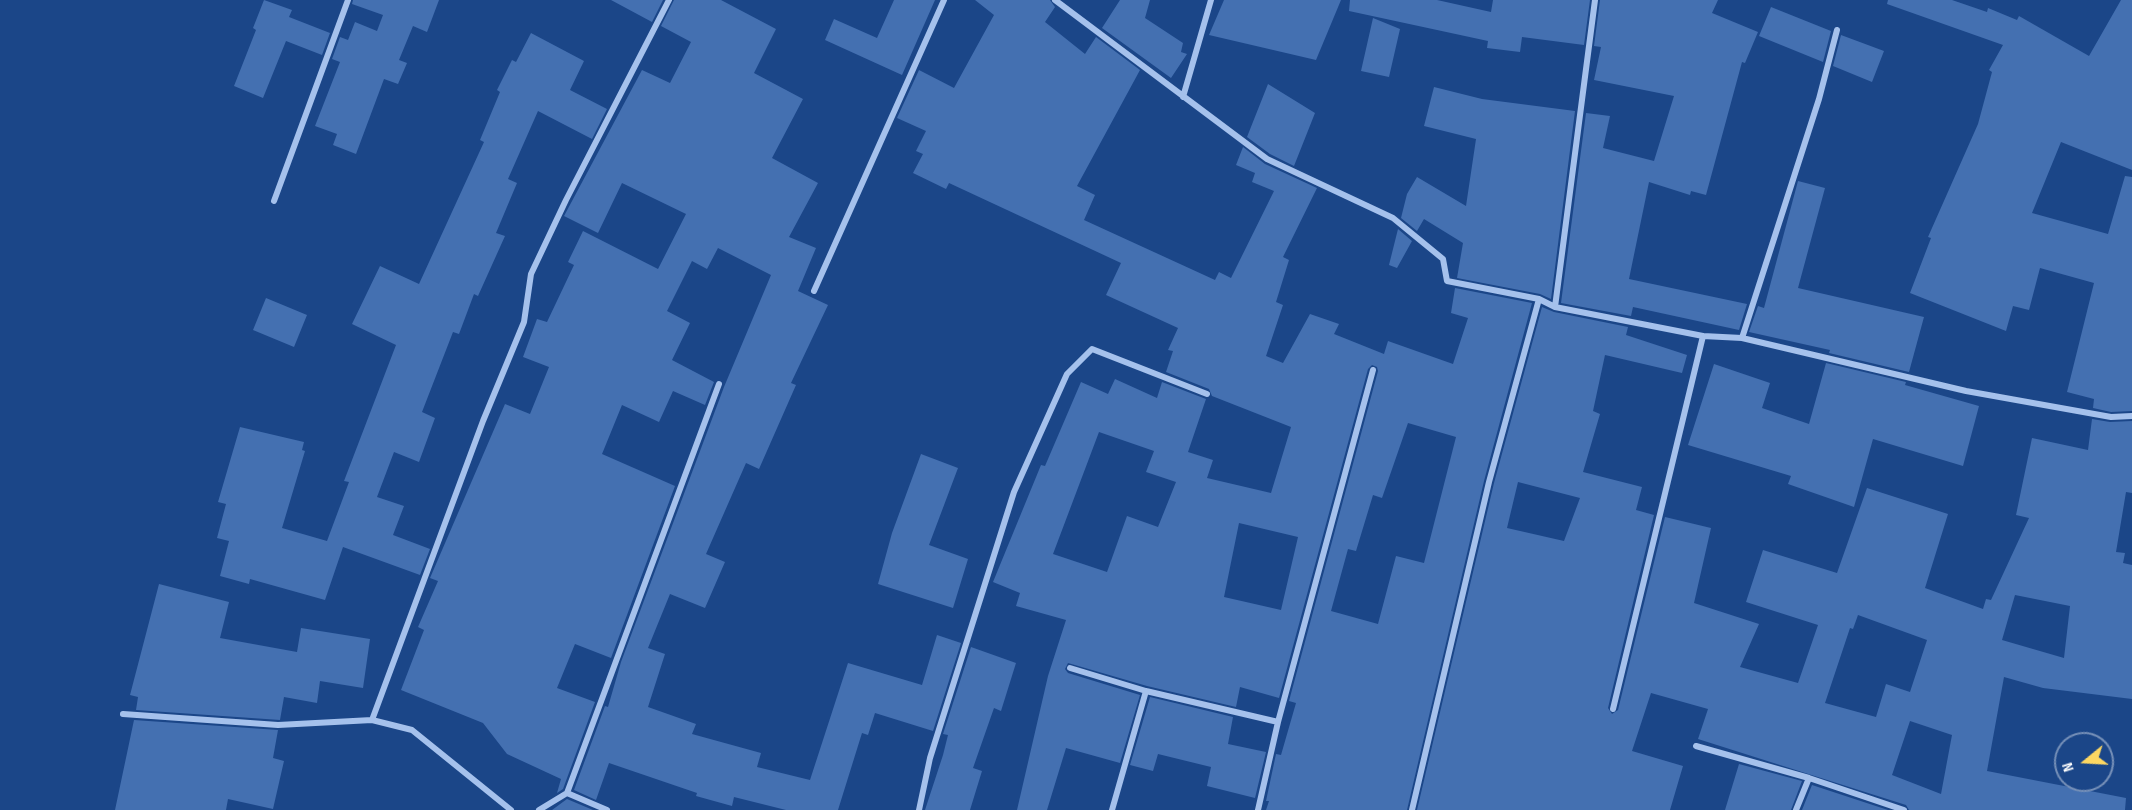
<!DOCTYPE html>
<style>
body{margin:0}
#map{position:relative;width:2132px;height:810px;overflow:hidden;background:#1b4688;font-family:"Sofia Sans Condensed",sans-serif}
canvas{display:block}
.north{position:absolute;left:2054px;top:732px;width:60px;height:60px;box-sizing:border-box;background:#1b4688;border:2px solid #7690b8;border-radius:50%;rotate:252deg;font-size:16px;font-weight:700;line-height:24px;text-align:center;color:#fff}
.north::after{content:'';display:block;margin:auto;width:21px;height:27px;background:#fdd762;clip-path:polygon(50% 0,100% 100%,50% 72%,0 100%)}
</style>
<div id="map">
<canvas width="2132" height="810"></canvas>
<div class="north">N</div>
</div>
<script>
const c = document.querySelector('canvas').getContext('2d');
c.lineJoin = 'round';
function paint(path, color) { c.fillStyle = color; c.fill(path, 'evenodd'); }
function stroke(path, color, width, dash) { c.strokeStyle = color; c.lineWidth = width; c.lineCap = dash ? 'butt' : 'round'; c.setLineDash(dash || []); c.stroke(path); }
paint(new Path2D(`
 M 264,0 L 292,10 L 289,17 L 330,33 L 322,55 L 286,41 L 263,98 L 234,86 L 256,30 L 253,28 Z
 M 353,0 L 439,0 L 427,32 L 413,26 L 399,60 L 407,63 L 398,84 L 384,79 L 356,154 L 333,145 L 337,134 L 315,126 L 340,62 L 332,59 L 340,37 L 348,40 L 355,22 L 377,31 L 383,15 L 352,4 Z
 M 611,0 L 663,0 L 652,22 Z
 M 674,0 L 721,0 L 776,29 L 754,73 L 803,99 L 772,158 L 818,183 L 789,237 L 816,248 L 798,291 L 828,305 L 791,383 L 796,385 L 759,469 L 746,463 L 706,554 L 725,562 L 705,608 L 670,594 L 648,648 L 665,654 L 648,707 L 696,724 L 692,734 L 761,753 L 757,767 L 810,780 L 848,663 L 922,685 L 937,635 L 961,643 L 933,731 L 875,713 L 868,735 L 862,733 L 838,810 L 786,810 L 734,797 L 732,806 L 696,796 L 697,793 L 609,763 L 596,800 L 574,790 L 605,706 L 608,707 L 621,662 L 724,387 L 771,275 L 718,248 L 707,269 L 692,261 L 667,311 L 690,323 L 672,360 L 714,382 L 705,405 L 673,391 L 659,422 L 622,405 L 602,454 L 675,486 L 611,658 L 575,644 L 557,688 L 595,702 L 563,789 L 557,793 L 561,779 L 507,754 L 483,723 L 401,690 L 424,630 L 418,627 L 438,581 L 430,578 L 505,404 L 530,414 L 549,367 L 523,357 L 537,319 L 547,322 L 574,265 L 568,262 L 583,231 L 658,269 L 686,214 L 622,183 L 598,233 L 564,216 L 642,70 L 670,83 L 691,42 L 661,26 Z
 M 894,0 L 935,0 L 902,75 L 825,40 L 834,19 L 877,38 Z
 M 975,0 L 1050,0 L 1055,7 L 1045,22 L 1085,54 L 1096,37 L 1140,70 L 1077,186 L 1095,195 L 1084,220 L 1215,280 L 1219,272 L 1231,278 L 1274,191 L 1252,182 L 1255,173 L 1236,165 L 1243,147 L 1265,164 L 1317,188 L 1283,257 L 1289,260 L 1276,302 L 1283,305 L 1266,356 L 1283,363 L 1310,314 L 1339,324 L 1334,334 L 1384,354 L 1388,341 L 1453,364 L 1468,318 L 1451,313 L 1455,288 L 1532,303 L 1484,481 L 1407,810 L 1266,810 L 1269,801 L 1266,801 L 1276,754 L 1281,755 L 1296,703 L 1289,701 L 1378,371 L 1377,367 L 1372,365 L 1368,369 L 1279,698 L 1240,687 L 1236,707 L 1147,686 L 1068,663 L 1065,669 L 1068,673 L 1140,695 L 1120,763 L 1066,748 L 1047,810 L 1017,810 L 1048,676 L 1066,620 L 1016,606 L 1020,593 L 993,582 L 1041,465 L 1045,466 L 1081,382 L 1108,394 L 1115,379 L 1157,398 L 1162,382 L 1206,399 L 1188,452 L 1213,460 L 1207,478 L 1271,493 L 1291,427 L 1212,396 L 1209,389 L 1166,372 L 1173,351 L 1168,350 L 1178,328 L 1106,295 L 1121,263 L 949,183 L 946,189 L 913,173 L 923,154 L 916,151 L 926,131 L 897,118 L 919,70 L 954,88 L 994,15 ZM 1408,423 L 1456,437 L 1424,563 L 1396,556 L 1378,624 L 1331,611 L 1348,549 L 1356,551 L 1373,495 L 1382,498 ZM 1099,432 L 1154,451 L 1146,472 L 1176,482 L 1158,527 L 1127,516 L 1107,572 L 1053,554 ZM 1239,523 L 1298,537 L 1281,610 L 1224,597 Z
 M 1120,0 L 1150,0 L 1145,18 L 1183,43 L 1181,52 L 1187,54 L 1171,78 L 1102,28 Z
 M 1224,0 L 1341,0 L 1316,60 L 1209,35 Z
 M 1350,0 L 1437,0 L 1491,12 L 1493,0 L 1590,0 L 1584,45 L 1522,37 L 1520,52 L 1487,48 L 1488,41 L 1349,11 Z
 M 1600,0 L 1718,0 L 1712,13 L 1758,32 L 1745,63 L 1742,62 L 1706,195 L 1691,191 L 1690,195 L 1649,182 L 1629,279 L 1747,304 L 1739,330 L 1633,307 L 1631,316 L 1561,303 L 1586,113 L 1610,116 L 1603,148 L 1654,161 L 1674,96 L 1594,80 L 1601,47 L 1594,46 Z
 M 1888,0 L 1952,0 L 1987,12 L 1988,8 L 2017,20 L 2019,16 L 2089,56 L 2121,0 L 2132,0 L 2132,170 L 2061,142 L 2032,213 L 2108,234 L 2125,176 L 2132,177 L 2132,411 L 2111,412 L 2093,408 L 2094,399 L 2067,392 L 2094,283 L 2040,268 L 2029,310 L 2013,306 L 2006,331 L 1910,293 L 1931,238 L 1928,237 L 1978,124 L 1992,72 L 1989,70 L 2003,45 L 1887,4 Z
 M 1771,7 L 1831,31 L 1823,62 L 1759,36 Z
 M 1373,18 L 1400,29 L 1389,77 L 1361,71 Z
 M 531,33 L 584,61 L 570,90 L 607,109 L 592,139 L 538,111 L 508,179 L 517,183 L 496,233 L 505,236 L 478,296 L 474,294 L 459,334 L 453,332 L 422,412 L 435,418 L 419,462 L 394,452 L 377,497 L 404,506 L 393,535 L 430,549 L 420,575 L 343,547 L 325,600 L 250,579 L 249,584 L 220,576 L 229,541 L 217,538 L 226,504 L 218,502 L 240,427 L 304,442 L 302,450 L 305,451 L 282,528 L 327,541 L 349,482 L 344,481 L 396,345 L 352,324 L 380,266 L 419,284 L 484,142 L 480,140 L 500,92 L 497,90 L 512,60 L 516,62 Z
 M 1841,35 L 1884,51 L 1872,82 L 1833,66 Z
 M 1268,84 L 1315,113 L 1294,166 L 1270,154 L 1247,137 Z
 M 1434,87 L 1482,99 L 1575,111 L 1551,299 L 1540,294 L 1457,278 L 1463,243 L 1424,219 L 1417,231 L 1401,218 L 1407,194 L 1417,177 L 1466,206 L 1476,139 L 1424,126 Z
 M 1798,181 L 1825,188 L 1798,288 L 1924,317 L 1909,372 L 1829,353 L 1830,350 L 1749,332 L 1758,306 L 1764,308 Z
 M 1398,229 L 1412,241 L 1397,268 L 1389,265 Z
 M 266,298 L 307,315 L 294,347 L 253,330 Z
 M 1542,307 L 1554,312 L 1628,327 L 1626,335 L 1687,355 L 1682,373 L 1605,355 L 1593,411 L 1600,414 L 1583,472 L 1642,487 L 1636,510 L 1654,515 L 1608,708 L 1612,714 L 1618,710 L 1665,517 L 1711,528 L 1694,603 L 1759,624 L 1740,667 L 1798,683 L 1818,625 L 1746,602 L 1763,550 L 1837,573 L 1867,488 L 1948,514 L 1925,588 L 1983,609 L 1986,599 L 1991,600 L 2029,518 L 2016,515 L 2032,438 L 2088,450 L 2092,419 L 2110,422 L 2132,421 L 2132,493 L 2126,492 L 2116,552 L 2125,553 L 2123,563 L 2132,565 L 2132,699 L 2043,688 L 2004,677 L 1987,771 L 2126,798 L 2125,810 L 1909,810 L 1906,805 L 1698,739 L 1708,709 L 1651,693 L 1632,751 L 1683,766 L 1670,810 L 1417,810 L 1494,483 ZM 1518,482 L 1580,498 L 1564,541 L 1507,528 ZM 2015,595 L 2070,606 L 2064,658 L 2002,640 ZM 1858,615 L 1927,640 L 1910,692 L 1886,684 L 1876,717 L 1825,703 L 1850,628 L 1853,629 ZM 1910,721 L 1952,735 L 1941,794 L 1892,775 Z
 M 1826,363 L 1906,382 L 1905,385 L 1979,406 L 1963,466 L 1873,439 L 1854,507 L 1788,484 L 1791,476 L 1688,445 L 1714,364 L 1770,383 L 1762,408 L 1809,424 Z
 M 921,454 L 958,468 L 929,545 L 968,559 L 953,608 L 878,584 L 892,533 Z
 M 159,584 L 229,602 L 220,638 L 297,652 L 301,628 L 370,639 L 363,688 L 320,681 L 317,703 L 284,697 L 280,720 L 136,710 L 138,697 L 130,695 Z
 M 971,647 L 1016,663 L 1001,711 L 994,708 L 973,768 L 982,771 L 970,810 L 925,810 L 943,755 L 948,735 L 943,734 Z
 M 1150,697 L 1233,717 L 1228,744 L 1266,752 L 1255,798 L 1207,786 L 1211,767 L 1158,754 L 1153,771 L 1130,765 Z
 M 134,720 L 278,730 L 273,758 L 284,761 L 273,809 L 228,799 L 226,810 L 115,810 Z
 M 1739,764 L 1802,781 L 1791,810 L 1725,810 Z
 M 1812,785 L 1888,810 L 1802,810 Z
 M 567,799 L 593,810 L 552,810 Z`), '#4470b1');
stroke(new Path2D(`
 M 1055,0 L 1267,159 L 1393,218 L 1443,259 L 1447,281 L 1539,299 L 1555,307 L 1703,336 L 1742,338 L 1966,391 L 2111,417 L 2132,416
 M 1183,97 L 1211,0
 M 274,201 L 348,0
 M 814,291 L 944,0
 M 1555,307 L 1595,0
 M 1742,338 L 1819,99 L 1837,30
 M 1070,668 L 1146,691 L 1278,722
 M 1613,709 L 1703,336
 M 123,714 L 278,725 L 372,720 L 412,730 L 511,810
 M 372,720 L 483,421 L 524,322 L 531,274 L 566,200 L 669,0
 M 1696,746 L 1809,778 L 1904,810
 M 567,793 L 719,384
 M 539,810 L 567,793 L 607,810
 M 919,810 L 930,758 L 1014,492 L 1067,374 L 1092,349 L 1207,394
 M 1112,810 L 1146,691
 M 1258,810 L 1278,722 L 1373,370
 M 1412,810 L 1489,482 L 1539,299
 M 1796,810 L 1809,778`), '#a5c1ec', 6);
</script>
